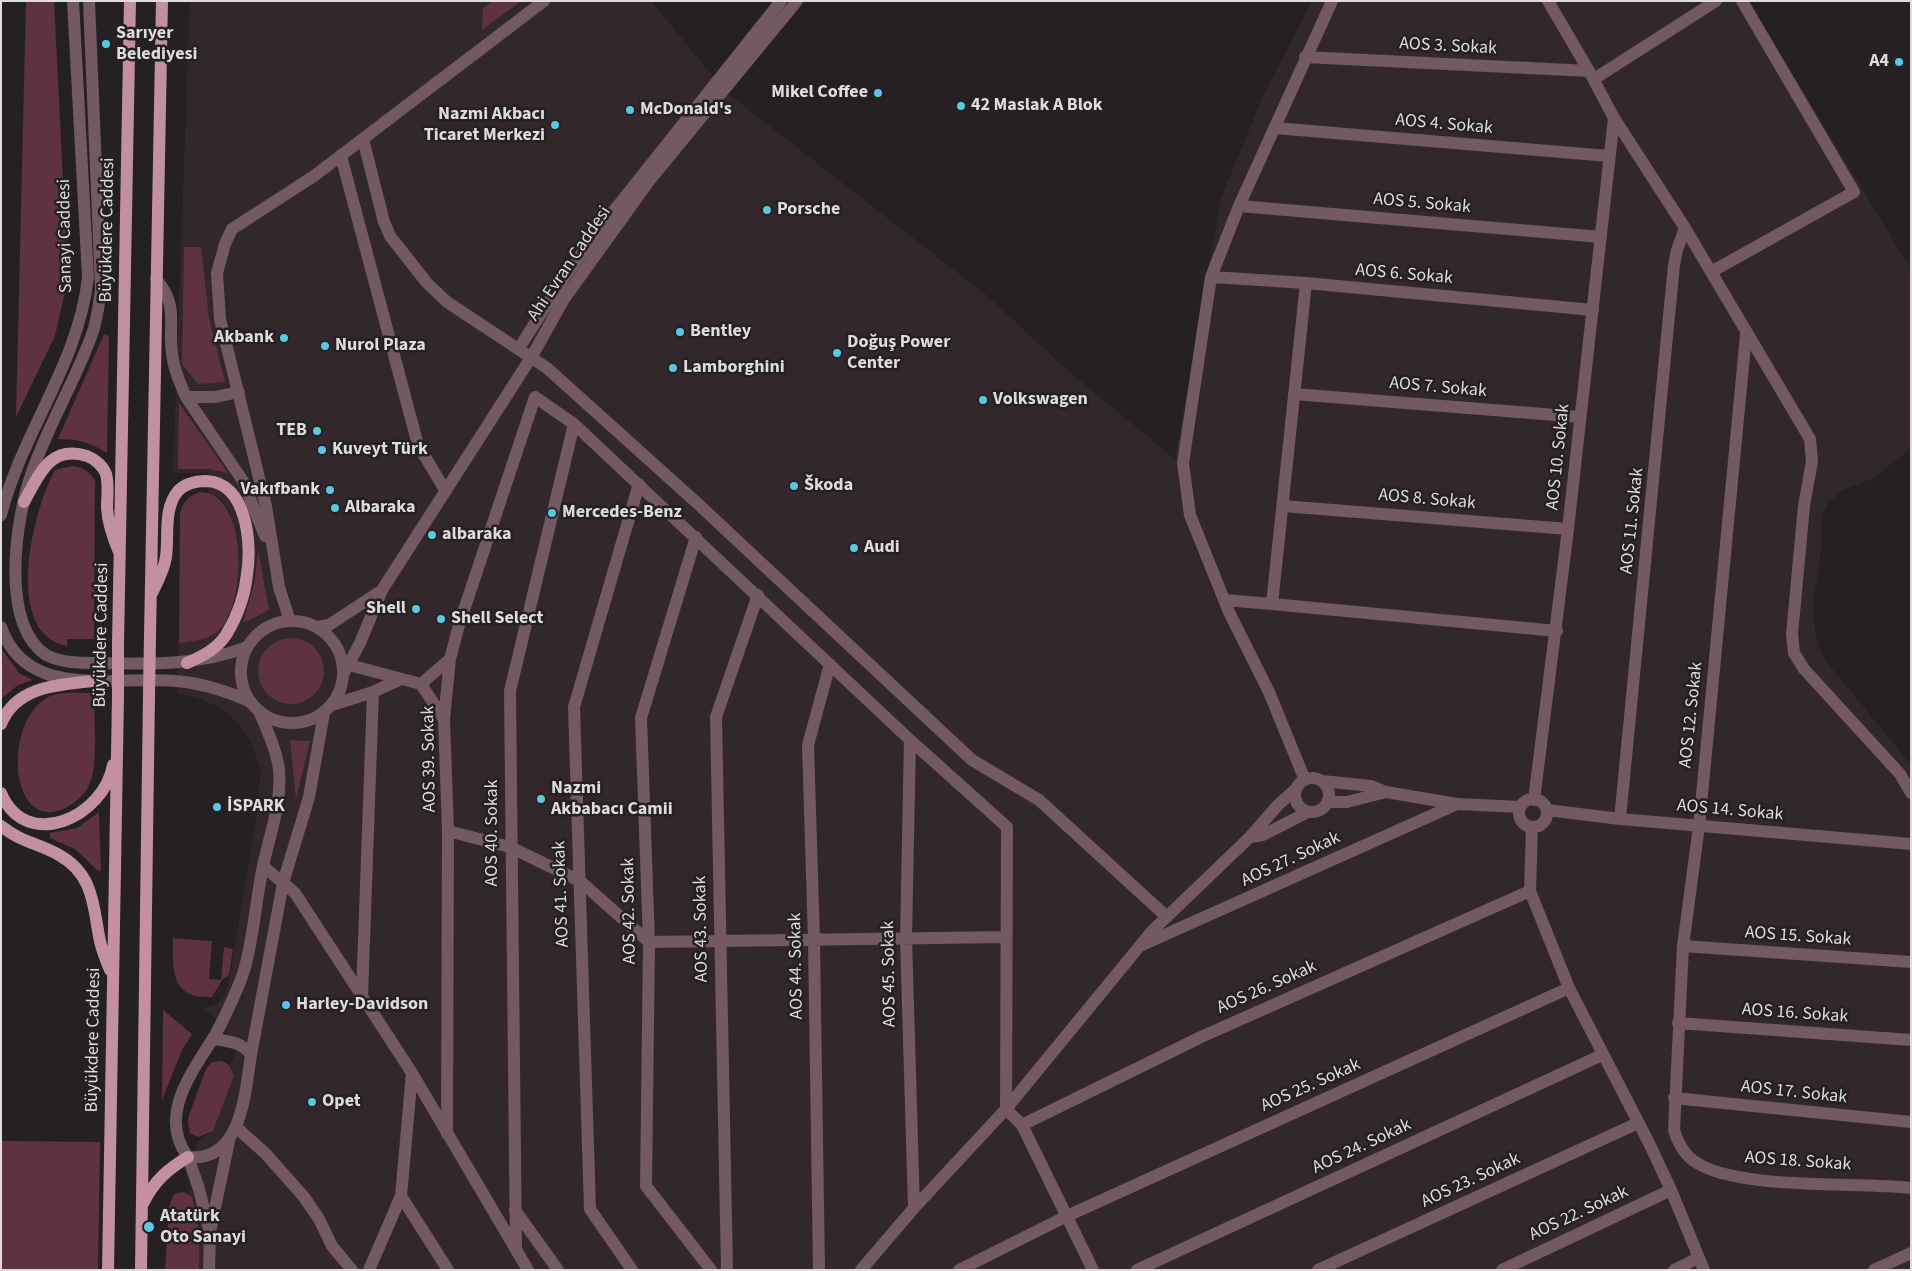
<!DOCTYPE html>
<meta charset="utf-8">
<style>
body{margin:0}
#map{position:relative;width:1912px;height:1271px;overflow:hidden;background:#252022;font-family:"Source Sans 3",sans-serif}
canvas{display:block}
.frame{position:absolute;inset:0;border:2px solid #dfdcdd;pointer-events:none}
</style>
<div id="map">
<canvas width="1912" height="1271"></canvas>
<div class="frame"></div>
</div>
<script>
const c = document.querySelector('canvas').getContext('2d');
c.lineJoin = 'round';
function paint(path, color) { c.fillStyle = color; c.fill(path, 'evenodd'); }
function stroke(path, color, width, dash) { c.strokeStyle = color; c.lineWidth = width; c.lineCap = dash ? 'butt' : 'round'; c.setLineDash(dash || []); c.stroke(path); }
function label(font, color, halo, rows, align = 'center') {
  c.font = font + ' "Source Sans 3",sans-serif'; c.lineWidth = 5; c.setLineDash([]); c.textBaseline = 'middle'; c.strokeStyle = halo; c.fillStyle = color; for (const [text, x, y, turn = 0] of rows) {
    c.save(); c.translate(x, y); c.rotate((+turn || 0) * Math.PI / 180); c.textAlign = isNaN(turn) ? turn : align; if (halo) c.strokeText(text, 0, 0); c.fillText(text, 0, 0); c.restore();
  }
}
paint(new Path2D(`
 M 190,1 L 651,1 L 727,93 L 985,294 L 1072,374 L 1175,459 L 1221,198 L 1263,96 L 1312,1 L 1748,1 L 1911,269 L 1911,448 L 1875,477 L 1842,491 L 1829,502 L 1822,517 L 1822,543 L 1813,606 L 1815,631 L 1819,648 L 1827,662 L 1911,765 L 1911,1268 L 1906,1270 L 194,1270 L 194,1227 L 188,1194 L 197,1142 L 211,1131 L 239,1040 L 225,1034 L 225,1026 L 202,1008 L 212,1006 L 223,998 L 228,986 L 255,827 L 261,769 L 248,736 L 235,720 L 218,706 L 194,697 L 178,693 L 178,643 L 192,641 L 216,633 L 228,619 L 235,594 L 238,564 L 235,531 L 229,510 L 221,499 L 208,492 L 208,473 L 173,473 Z`), '#32282c');
paint(new Path2D(`
 M 26,1 L 54,1 L 68,279 L 55,336 L 16,417 Z
 M 493,1 L 521,1 L 482,30 L 483,8 Z
 M 184,247 L 201,247 L 209,318 L 225,382 L 198,384 L 182,364 Z
 M 104,334 L 109,336 L 107,453 C 91,443 78,439 58,439 Z
 M 179,403 L 228,473 L 209,469 L 178,469 Z
 M 72,466 C 83,467 89,471 95,480 L 94,639 L 67,639 L 67,646 C 2,634 33,509 55,470 Z
 M 200,492 C 250,492 247,611 216,633 C 205,640 190,642 179,643 L 180,513 C 184,500 189,496 200,492 Z
 M 258,550 L 269,610 L 243,623 L 255,580 Z
 M258 671a33 33 0 1 1 66 0a33 33 0 1 1-66 0Z
 M 1,648 L 19,673 L 33,680 L 18,685 L 1,699 Z
 M 94,693 C 94,714 97,753 93,773 C 90,788 82,798 69,806 C 11,840 0,724 48,697 C 61,691 79,693 94,693 Z
 M 290,740 L 310,741 L 296,799 Z
 M 99,812 L 101,871 L 97,870 L 75,849 L 50,838 L 50,833 L 77,828 Z
 M 173,938 L 212,941 L 209,979 L 221,980 L 224,947 L 233,949 L 229,975 L 222,980 L 212,997 C 170,999 173,970 173,938 Z
 M 163,1010 L 192,1034 L 182,1050 L 162,1100 Z
 M 222,1061 L 229,1065 L 234,1075 L 213,1131 L 198,1137 L 190,1133 L 188,1123 L 189,1115 L 206,1069 L 212,1062 Z
 M 1,1141 L 100,1142 L 98,1270 L 1,1270 Z
 M 184,1192 L 192,1197 L 199,1231 L 199,1270 L 165,1270 L 169,1207 L 174,1194 Z`), '#5e3143');
stroke(new Path2D(`
 M 1548,1 L 1589,71 L 1614,118 L 1685,228 L 1810,439 L 1812,461 L 1804,506 L 1792,634 L 1794,653 L 1804,669 L 1900,774 L 1911,793
 M 1305,57 L 1589,71
 M 1594,79 L 1716,1
 M 1275,128 L 1609,156
 M 363,139 L 384,222 L 390,236 L 427,283 L 447,302 L 547,368 L 697,503 L 972,760 L 1039,800 L 1167,917
 M 341,156 L 418,445 L 445,490
 M 1239,206 L 1601,237
 M 1711,272 L 1854,192 L 1742,1
 M 1211,277 L 1306,283 L 1593,310
 M 156,279 C 181,308 166,327 173,360 C 175,373 181,385 186,397 L 243,481 L 265,536
 M 1306,283 L 1272,604 L 1557,631
 M 1746,335 L 1699,826 L 1683,946 L 1674,1130 C 1678,1143 1685,1156 1697,1163 C 1740,1190 1857,1182 1911,1188
 M 519,348 L 564,278 L 601,227 L 781,1
 M 1294,394 L 1580,417
 M 186,397 L 215,397 L 239,392
 M 1283,506 L 1568,529
 M 696,537 L 641,718 L 649,942 L 646,1186 L 711,1270
 M 1224,600 L 1272,604
 M241 672a51 51 0 1 1 102 0a51 51 0 1 1-102 0Z
 M 290,621 L 279,587 L 266,506 L 220,319 L 217,273 L 225,244 L 232,229 L 314,176 L 544,1
 M 317,627 L 329,625 L 381,591
 M 349,665 L 421,684 L 444,719
 M 344,673 L 360,643 L 382,590 L 532,356 L 564,299 L 649,181 L 797,1
 M 421,684 L 450,659
 M 332,705 L 373,692 L 399,680
 M 910,740 L 906,938 L 914,1208
 M1295 795a17 17 0 1 1 34 0a17 17 0 1 1-34 0Z
 M 1305,780 L 1269,692 L 1229,612 L 1190,515 L 1183,463 L 1211,277 L 1239,206 L 1332,1
 M 1322,781 L 1371,786 L 1386,792 L 1457,804 L 1520,807
 M1519 813a14 14 0 1 1 28 0a14 14 0 1 1-28 0Z
 M 1534,800 L 1568,529 L 1614,118
 M 1328,802 L 1347,802 L 1386,792
 M 1547,810 L 1620,819 L 1911,844
 M 1620,819 L 1674,265 L 1677,250 L 1685,228
 M 1532,827 L 1530,891 L 1569,988 L 1649,1143 L 1671,1190 L 1704,1270
 M 448,831 L 510,847 L 580,881 L 649,942 L 1006,937
 M 1250,837 L 1263,835 L 1308,812
 M 263,866 L 295,893 L 412,1073 L 528,1270
 M 1142,945 L 1457,804
 M 1683,946 L 1911,962
 M 362,996 L 373,692
 M 1678,1023 L 1911,1040
 M 213,1039 C 227,1041 243,1042 251,1055 C 245,1092 242,1163 188,1157 C 158,1117 190,1075 212,1040 C 221,1026 241,983 245,967 C 254,934 256,899 263,866 C 270,834 282,802 279,769 C 276,749 267,730 259,711
 M 251,1055 L 283,883 L 309,797 L 324,713
 M 1674,1098 L 1911,1122
 M 1022,1125 L 1201,1037 L 1530,891
 M 236,1127 L 266,1154 L 304,1197 L 319,1219 L 332,1246 L 352,1270
 M 447,1134 L 448,831 L 444,719 L 450,659 L 459,625 L 535,397 L 574,424 L 910,740 L 1007,827 L 1006,1109 L 1022,1125 L 1093,1270
 M 188,1157 L 199,1189 L 209,1229
 M 401,1196 L 448,1270
 M 515,1210 L 558,1270
 M 516,1250 L 510,691 L 574,424
 M 209,1270 L 210,1232 L 229,1141
 M 369,1270 L 401,1196 L 412,1073
 M 632,1270 L 590,1209 L 574,707 L 639,484
 M 727,1270 L 716,717 L 758,595
 M 819,1270 L 814,940 L 808,745 L 830,664
 M 861,1270 L 914,1208 L 1006,1109 L 1152,931 L 1250,837 L 1278,805 L 1297,788
 M 959,1270 L 1067,1216 L 1569,988
 M 1137,1270 L 1602,1055
 M 1318,1270 L 1638,1123
 M 1502,1270 L 1671,1190
 M 1674,1270 L 1698,1258
 M 1874,1270 L 1911,1253`), '#725962', 12);
stroke(new Path2D(`
 M 89,1 L 101,289 C 99,305 97,322 91,337 C 74,383 48,426 32,472 C 15,520 0,624 46,655 C 62,663 81,663 98,663 C 150,664 198,666 247,647
 M 1,515 C 22,432 79,363 88,277 L 73,1
 M 1,627 C 27,702 116,675 176,681 C 202,683 226,691 249,701`), '#725962', 12);
stroke(new Path2D(`
 M 24,502 C 39,475 50,444 87,456 C 95,459 103,466 106,474 C 109,485 107,497 107,508 C 108,524 113,538 119,552
 M 152,593 C 158,581 164,570 166,557 C 169,536 163,509 178,491 C 186,483 196,481 206,481 C 247,482 252,544 247,574 C 245,595 237,617 226,635 C 216,650 202,656 187,663
 M 150,636 L 162,1
 M 118,643 L 130,1
 M 1,724 C 16,686 58,685 92,681
 M 1,793 C 26,853 104,817 113,765
 M 1,826 C 22,843 38,843 59,855 C 95,875 93,908 100,941 C 102,951 106,960 110,970
 M 144,1202 C 154,1181 168,1169 188,1157
 M 108,1270 L 118,697
 M 141,1270 L 149,695`), '#c290a2', 12);
stroke(new Path2D(`
 M 149,695 L 150,636
 M 118,697 L 118,643`), '#c290a2', 12);
for (const [x, y, r, color] of [
 [106,44,5,"#59c8e4"],
 [1899,62,5,"#59c8e4"],
 [878,93,5,"#59c8e4"],
 [961,106,5,"#59c8e4"],
 [630,110,5,"#59c8e4"],
 [555,125,5,"#59c8e4"],
 [767,210,5,"#59c8e4"],
 [680,332,5,"#59c8e4"],
 [284,338,5,"#59c8e4"],
 [325,346,5,"#59c8e4"],
 [837,353,5,"#59c8e4"],
 [673,368,5,"#59c8e4"],
 [983,400,5,"#59c8e4"],
 [317,431,5,"#59c8e4"],
 [322,450,5,"#59c8e4"],
 [794,486,5,"#59c8e4"],
 [330,490,5,"#59c8e4"],
 [335,508,5,"#59c8e4"],
 [552,513,5,"#59c8e4"],
 [432,535,5,"#59c8e4"],
 [854,548,5,"#59c8e4"],
 [416,609,5,"#59c8e4"],
 [441,619,5,"#59c8e4"],
 [541,799,5,"#59c8e4"],
 [217,807,5,"#59c8e4"],
 [286,1005,5,"#59c8e4"],
 [312,1102,5,"#59c8e4"],
 [149,1227,6,"#59c8e4"]
]) { const dot = new Path2D(); dot.arc(x, y, r, 0, 2 * Math.PI); c.fillStyle = color; c.fill(dot); stroke(dot, '#252022', 2); }
label('bold 18px', '#dfdcdd', '#252022', [
 ["Sarıyer",116,34],
 ["Belediyesi",116,55],
 ["A4",1889,62,"right"],
 ["Mikel Coffee",868,93,"right"],
 ["42 Maslak A Blok",971,106],
 ["McDonald's",640,110],
 ["Nazmi Akbacı",545,115,"right"],
 ["Ticaret Merkezi",545,136,"right"],
 ["Porsche",777,210],
 ["Bentley",690,332],
 ["Akbank",274,338,"right"],
 ["Doğuş Power",847,343],
 ["Center",847,364],
 ["Nurol Plaza",335,346],
 ["Lamborghini",683,368],
 ["Volkswagen",993,400],
 ["TEB",307,431,"right"],
 ["Kuveyt Türk",332,450],
 ["Škoda",804,486],
 ["Vakıfbank",320,490,"right"],
 ["Albaraka",345,508],
 ["Mercedes-Benz",562,513],
 ["albaraka",442,535],
 ["Audi",864,548],
 ["Shell",406,609,"right"],
 ["Shell Select",451,619],
 ["Nazmi",551,789],
 ["Akbabacı Camii",551,810],
 ["İSPARK",227,807],
 ["Harley-Davidson",296,1005],
 ["Opet",322,1102],
 ["Atatürk",160,1217],
 ["Oto Sanayi",160,1238]
], 'left');
label('18px', '#dfdcdd', '#252022', [
 ["AOS 3. Sokak",1448,47,3],
 ["AOS 4. Sokak",1444,125,5],
 ["AOS 5. Sokak",1422,204,5],
 ["Büyükdere Caddesi",108,230,-89],
 ["Sanayi Caddesi",66,236,-91],
 ["Ahi Evran Caddesi",570,264,-56],
 ["AOS 6. Sokak",1404,275,5],
 ["AOS 7. Sokak",1438,388,5],
 ["AOS 10. Sokak",1559,457,-84],
 ["AOS 8. Sokak",1427,500,5],
 ["AOS 11. Sokak",1633,521,-84],
 ["Büyükdere Caddesi",102,635,-89],
 ["AOS 12. Sokak",1692,715,-84],
 ["AOS 39. Sokak",430,759,-91],
 ["AOS 14. Sokak",1730,811,5],
 ["AOS 40. Sokak",493,833,-90],
 ["AOS 27. Sokak",1291,860,-25],
 ["AOS 41. Sokak",562,894,-92],
 ["AOS 42. Sokak",630,911,-91],
 ["AOS 43. Sokak",702,929,-91],
 ["AOS 15. Sokak",1798,937,4],
 ["AOS 44. Sokak",797,966,-91],
 ["AOS 45. Sokak",890,974,-91],
 ["AOS 26. Sokak",1267,988,-24],
 ["AOS 16. Sokak",1795,1014,4],
 ["Büyükdere Caddesi",94,1040,-89],
 ["AOS 25. Sokak",1311,1086,-24],
 ["AOS 17. Sokak",1794,1093,6],
 ["AOS 24. Sokak",1362,1147,-25],
 ["AOS 18. Sokak",1798,1162,4],
 ["AOS 23. Sokak",1471,1181,-25],
 ["AOS 22. Sokak",1579,1214,-25]
]);
</script>
